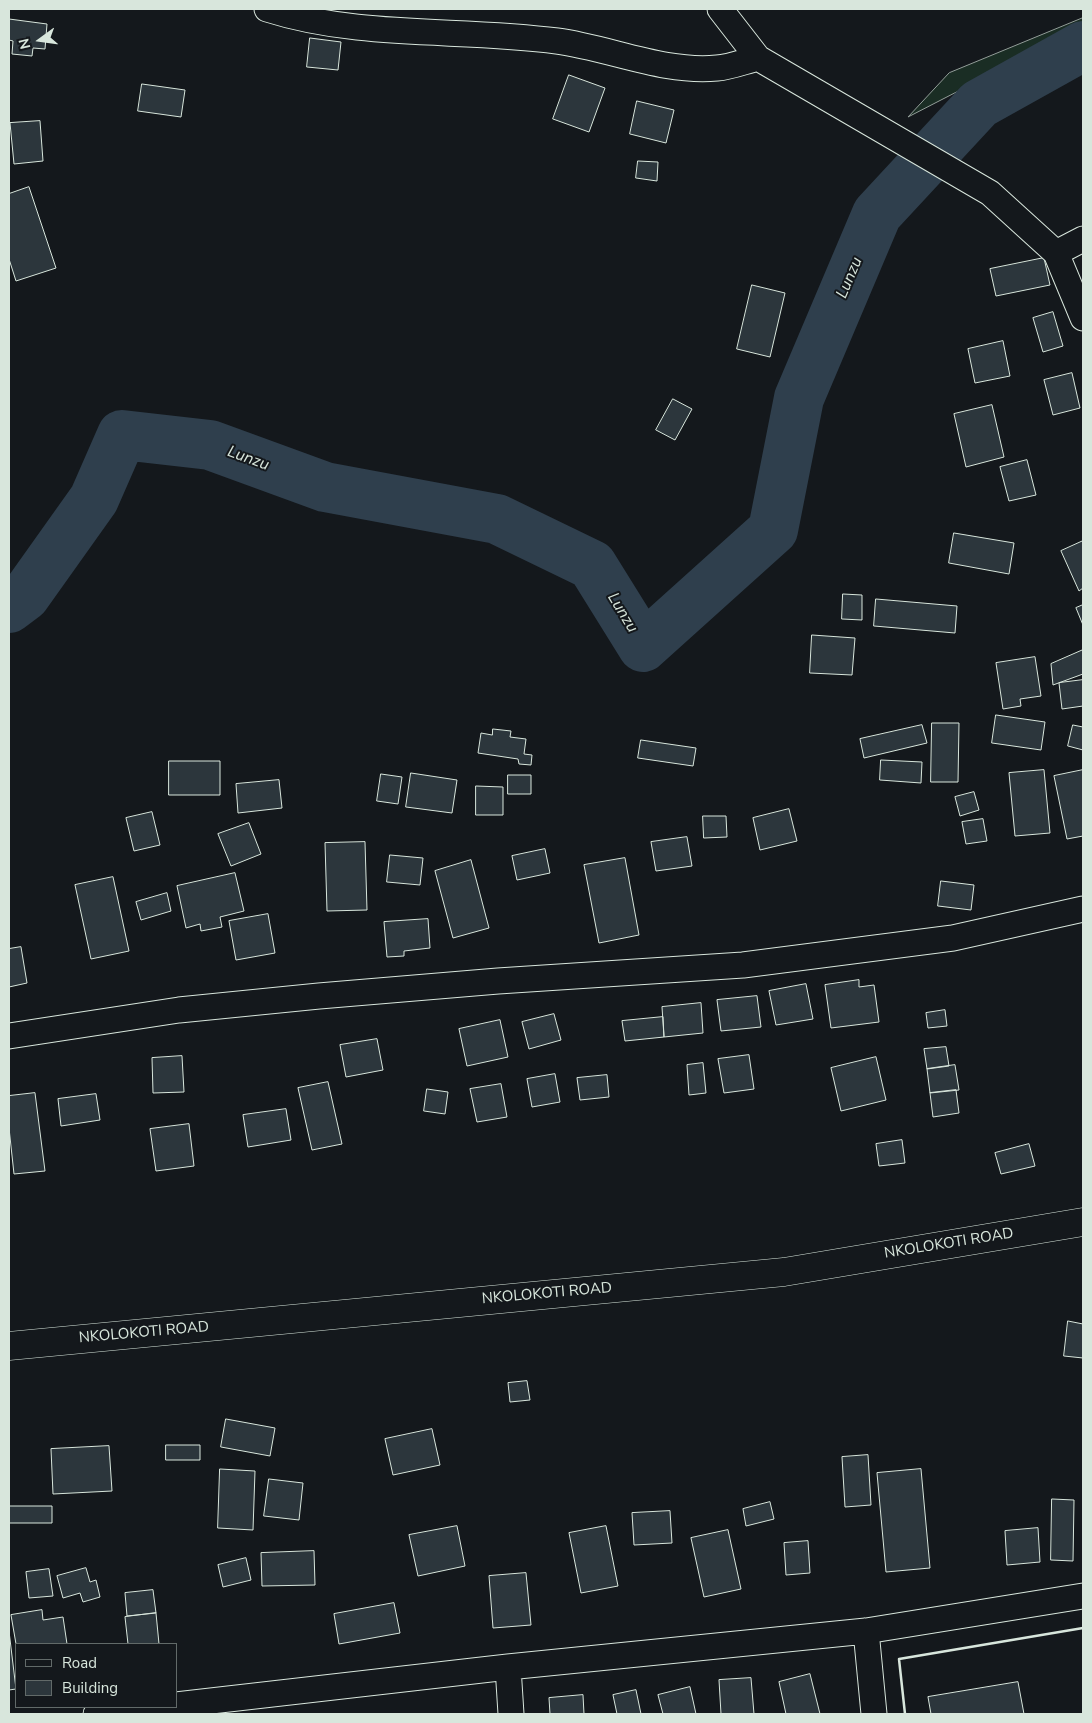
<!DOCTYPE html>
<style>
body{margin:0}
#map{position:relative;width:1092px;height:1723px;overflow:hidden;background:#14181c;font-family:"Nunito Sans",sans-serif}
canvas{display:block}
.frame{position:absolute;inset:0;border:10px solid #d8e6dc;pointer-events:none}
.legend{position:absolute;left:15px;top:1643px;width:162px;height:65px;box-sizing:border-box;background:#14181c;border:1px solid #626a69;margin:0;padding:6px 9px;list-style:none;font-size:15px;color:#d8e6dc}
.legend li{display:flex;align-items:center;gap:10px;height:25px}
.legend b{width:25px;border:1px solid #626a69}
.north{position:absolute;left:15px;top:15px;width:50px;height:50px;-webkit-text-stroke:4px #14181c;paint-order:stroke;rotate:256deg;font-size:14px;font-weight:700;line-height:20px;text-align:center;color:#d8e6dc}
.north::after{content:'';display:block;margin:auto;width:18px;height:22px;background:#d8e6dc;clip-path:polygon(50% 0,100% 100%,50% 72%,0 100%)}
</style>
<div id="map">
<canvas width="1092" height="1723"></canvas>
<div class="frame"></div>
<ul class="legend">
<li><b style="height:6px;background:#14181c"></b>Road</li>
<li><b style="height:14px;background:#2c363c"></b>Building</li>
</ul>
<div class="north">N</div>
</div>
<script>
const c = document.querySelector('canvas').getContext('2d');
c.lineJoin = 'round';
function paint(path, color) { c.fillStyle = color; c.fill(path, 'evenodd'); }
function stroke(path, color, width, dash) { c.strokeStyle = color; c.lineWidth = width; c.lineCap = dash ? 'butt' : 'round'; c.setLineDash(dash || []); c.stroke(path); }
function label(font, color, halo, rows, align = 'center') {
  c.font = font + ' "Nunito Sans",sans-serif'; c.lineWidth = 4; c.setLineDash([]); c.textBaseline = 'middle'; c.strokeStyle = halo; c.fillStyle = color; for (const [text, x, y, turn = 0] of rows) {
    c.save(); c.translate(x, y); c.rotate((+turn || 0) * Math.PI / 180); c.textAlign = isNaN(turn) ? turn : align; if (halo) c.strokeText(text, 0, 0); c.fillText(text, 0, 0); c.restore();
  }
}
const green = new Path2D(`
 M 1083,18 L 1083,36 L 1003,68 L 908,117 L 949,73 Z`);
paint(green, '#1a2d24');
stroke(green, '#939e99', 1);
stroke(new Path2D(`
 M 9,608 L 25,596 L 94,499 L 122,435 L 210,445 L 325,487 L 497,519 L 592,565 L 643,647 L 773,530 L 799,398 L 877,214 L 979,104 L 1083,46`), '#2f3f4d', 50);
const building = new Path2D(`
 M 9,19 L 47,24 L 45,49 L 33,48 L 32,56 L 12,54 L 13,41 L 9,40 Z
 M 310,38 L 341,42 L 338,70 L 307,67 Z
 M 569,75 L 605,88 L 589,132 L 553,119 Z
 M 142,84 L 185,90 L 181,117 L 138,111 Z
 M 637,101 L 674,110 L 666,143 L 630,134 Z
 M 40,121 L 43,161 L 14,164 L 10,123 Z
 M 638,161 L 658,162 L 657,181 L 636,178 Z
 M 29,187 L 56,268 L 16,281 L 9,259 L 9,194 Z
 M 1044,258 L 1050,285 L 996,296 L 990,269 Z
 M 752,285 L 785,293 L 770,357 L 737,349 Z
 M 1053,312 L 1063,346 L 1043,352 L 1033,318 Z
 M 1003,341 L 1010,376 L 975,383 L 968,349 Z
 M 1072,373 L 1080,408 L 1053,415 L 1044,380 Z
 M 673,399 L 692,409 L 675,440 L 656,430 Z
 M 992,405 L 1004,457 L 966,467 L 954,414 Z
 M 1027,460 L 1036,495 L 1009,501 L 1000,467 Z
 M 954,533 L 1014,543 L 1009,574 L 949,563 Z
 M 1083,541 L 1083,588 L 1079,591 L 1061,551 Z
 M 843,594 L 862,595 L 862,620 L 842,619 Z
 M 876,599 L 957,606 L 955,633 L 874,626 Z
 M 1083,605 L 1083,625 L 1076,608 Z
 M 812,635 L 855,638 L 852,675 L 810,673 Z
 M 1083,650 L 1083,674 L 1053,685 L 1051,664 Z
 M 1035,657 L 1041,696 L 1020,699 L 1021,706 L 1003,709 L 996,663 Z
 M 1083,680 L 1083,706 L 1062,709 L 1059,683 Z
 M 996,715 L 1045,722 L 1041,750 L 992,743 Z
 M 932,723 L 959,723 L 958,782 L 931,782 Z
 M 922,725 L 927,743 L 864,758 L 860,739 Z
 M 1073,725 L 1083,727 L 1083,750 L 1068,746 Z
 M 493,729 L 511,731 L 510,737 L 526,739 L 524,754 L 532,755 L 531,765 L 519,764 L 518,759 L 478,753 L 481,733 L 492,735 Z
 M 641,740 L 696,748 L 693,766 L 638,758 Z
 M 881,760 L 922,762 L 921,783 L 880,780 Z
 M 169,761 L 220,761 L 220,795 L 169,795 Z
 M 1044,770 L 1050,833 L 1015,836 L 1009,773 Z
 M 1083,770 L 1083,836 L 1067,839 L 1054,776 Z
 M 411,773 L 457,780 L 452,813 L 406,807 Z
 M 381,774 L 402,777 L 398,804 L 377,801 Z
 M 508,775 L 531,775 L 531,794 L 508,794 Z
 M 279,780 L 282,808 L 238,813 L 236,784 Z
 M 476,786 L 503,787 L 503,815 L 476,815 Z
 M 974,792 L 979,810 L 960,816 L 955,797 Z
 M 789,809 L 797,841 L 760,850 L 753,818 Z
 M 152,812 L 160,845 L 134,851 L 126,818 Z
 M 703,816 L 726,816 L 727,837 L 704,838 Z
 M 983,819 L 987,841 L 966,844 L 962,822 Z
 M 249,823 L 261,854 L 231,866 L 218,834 Z
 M 687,837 L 692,866 L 656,871 L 651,842 Z
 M 365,842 L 367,910 L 327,911 L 325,843 Z
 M 545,849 L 550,873 L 517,880 L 512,856 Z
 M 390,855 L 423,858 L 420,885 L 387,882 Z
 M 625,858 L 639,935 L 599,943 L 584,865 Z
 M 471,860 L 489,928 L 453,938 L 435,871 Z
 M 235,873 L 244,911 L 220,917 L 222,927 L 201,931 L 200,924 L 186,928 L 177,886 Z
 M 113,877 L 129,951 L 91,959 L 75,885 Z
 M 941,881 L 974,885 L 971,910 L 938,906 Z
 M 167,893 L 171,911 L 141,920 L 136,902 Z
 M 268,914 L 275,953 L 236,960 L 229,921 Z
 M 428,919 L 430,948 L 404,951 L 404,956 L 387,957 L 384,922 Z
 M 21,947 L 27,983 L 9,987 L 9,949 Z
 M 859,980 L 859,987 L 874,985 L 879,1022 L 831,1028 L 825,985 Z
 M 806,984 L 813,1019 L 776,1025 L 769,991 Z
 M 757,996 L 761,1027 L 721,1031 L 717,1000 Z
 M 701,1003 L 703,1033 L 664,1037 L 662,1007 Z
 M 945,1010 L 947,1026 L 928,1028 L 926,1013 Z
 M 554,1014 L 561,1040 L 529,1049 L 522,1022 Z
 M 663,1017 L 664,1037 L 625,1041 L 622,1021 Z
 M 500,1020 L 508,1057 L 467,1066 L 459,1029 Z
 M 377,1039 L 383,1070 L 346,1077 L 340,1045 Z
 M 946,1047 L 949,1066 L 927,1069 L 924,1049 Z
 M 749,1055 L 754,1089 L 724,1093 L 718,1059 Z
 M 182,1056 L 184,1092 L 153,1093 L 152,1058 Z
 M 876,1057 L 886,1100 L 841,1111 L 831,1068 Z
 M 703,1063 L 706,1093 L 689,1095 L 687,1065 Z
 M 955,1065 L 959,1090 L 930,1093 L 927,1069 Z
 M 555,1074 L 560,1102 L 532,1107 L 527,1079 Z
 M 607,1075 L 609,1097 L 580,1100 L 577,1078 Z
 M 328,1082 L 342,1144 L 312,1150 L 298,1088 Z
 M 501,1084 L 507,1117 L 477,1122 L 470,1089 Z
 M 427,1089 L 448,1092 L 445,1114 L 424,1111 Z
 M 956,1090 L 959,1113 L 933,1117 L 930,1093 Z
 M 35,1093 L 45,1171 L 14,1174 L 9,1128 L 9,1096 Z
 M 96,1094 L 100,1120 L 61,1126 L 58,1099 Z
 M 286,1109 L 291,1140 L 248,1147 L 243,1115 Z
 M 189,1124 L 194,1166 L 156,1171 L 150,1129 Z
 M 902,1140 L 905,1163 L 879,1166 L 876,1144 Z
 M 1029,1144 L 1035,1166 L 1001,1174 L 995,1153 Z
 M 1068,1321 L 1083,1324 L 1083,1358 L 1064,1356 Z
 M 527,1381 L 530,1400 L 510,1402 L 508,1383 Z
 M 226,1419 L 275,1428 L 270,1456 L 221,1447 Z
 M 432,1429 L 440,1465 L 393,1475 L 385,1439 Z
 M 166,1445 L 200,1445 L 200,1460 L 166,1460 Z
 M 109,1446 L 112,1491 L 53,1494 L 51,1449 Z
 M 868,1455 L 871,1505 L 845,1507 L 842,1457 Z
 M 220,1469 L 255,1471 L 253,1530 L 218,1528 Z
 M 921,1469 L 930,1568 L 886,1572 L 877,1473 Z
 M 269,1479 L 303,1483 L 299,1520 L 264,1516 Z
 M 1052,1499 L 1074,1500 L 1073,1561 L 1051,1560 Z
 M 770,1502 L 774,1519 L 746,1526 L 743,1509 Z
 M 9,1506 L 52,1506 L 52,1523 L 9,1523 Z
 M 670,1511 L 672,1543 L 634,1545 L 632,1513 Z
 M 457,1526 L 465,1566 L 418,1576 L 409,1535 Z
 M 606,1526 L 618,1586 L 581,1593 L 569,1533 Z
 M 1038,1528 L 1040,1562 L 1007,1565 L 1005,1531 Z
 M 728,1530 L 741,1589 L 704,1597 L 691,1538 Z
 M 808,1541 L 810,1573 L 786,1575 L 784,1543 Z
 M 314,1551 L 315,1585 L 262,1586 L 261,1553 Z
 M 246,1558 L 251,1580 L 223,1587 L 218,1565 Z
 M 86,1568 L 90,1582 L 96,1580 L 100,1597 L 83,1602 L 80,1593 L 63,1598 L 57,1576 Z
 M 49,1569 L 53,1596 L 29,1598 L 26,1572 Z
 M 526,1573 L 531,1625 L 493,1628 L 489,1576 Z
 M 153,1590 L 156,1613 L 127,1616 L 125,1593 Z
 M 394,1603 L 400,1633 L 339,1644 L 334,1614 Z
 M 42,1610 L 43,1620 L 63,1617 L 67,1644 L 16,1644 L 11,1615 Z
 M 156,1613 L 159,1644 L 128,1644 L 125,1617 Z
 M 9,1631 L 16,1689 L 9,1690 Z
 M 810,1674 L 820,1714 L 786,1714 L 779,1682 Z
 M 751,1678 L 754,1714 L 721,1714 L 719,1680 Z
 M 1018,1682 L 1024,1714 L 931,1714 L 928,1697 Z
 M 690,1687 L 696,1714 L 663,1714 L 658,1695 Z
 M 636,1690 L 641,1714 L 617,1714 L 613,1695 Z
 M 583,1695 L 584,1714 L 550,1714 L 549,1698 Z`);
paint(building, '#2c363c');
stroke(building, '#d8e6dc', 1);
const minor = new Path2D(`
 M 267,9 C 361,39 461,28 557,41 C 610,48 663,73 717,68 C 731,67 745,61 758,58
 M 720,9 L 758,58 L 990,193 L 1056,253 L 1083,318
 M 1056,253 L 1083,239
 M 9,1036 L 179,1010 L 319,996 L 498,981 L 743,965 L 953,938 L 1083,909
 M 866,1631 L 874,1714
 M 508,1667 L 511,1714
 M 176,1705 L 508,1667 L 866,1631 L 1083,1596
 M 96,1714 L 162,1707`);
const secondary = new Path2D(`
 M 9,1346 L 784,1272 L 1083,1222`);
stroke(minor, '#d8e6dc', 27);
stroke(secondary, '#d8e6dc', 29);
stroke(minor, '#14181c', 25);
stroke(secondary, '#14181c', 28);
stroke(new Path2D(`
 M 905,1714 L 899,1659 L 1083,1628`), '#d8e6dc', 2.5);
label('15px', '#d8e6dc', '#14181c', [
 ["NKOLOKOTI ROAD",949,1244,-9],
 ["NKOLOKOTI ROAD",547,1294,-5],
 ["NKOLOKOTI ROAD",144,1333,-5]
]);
label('italic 16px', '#d8e6dc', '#14181c', [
 ["Lunzu",850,278,-67],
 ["Lunzu",248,459,20],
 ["Lunzu",622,613,59]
]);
</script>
